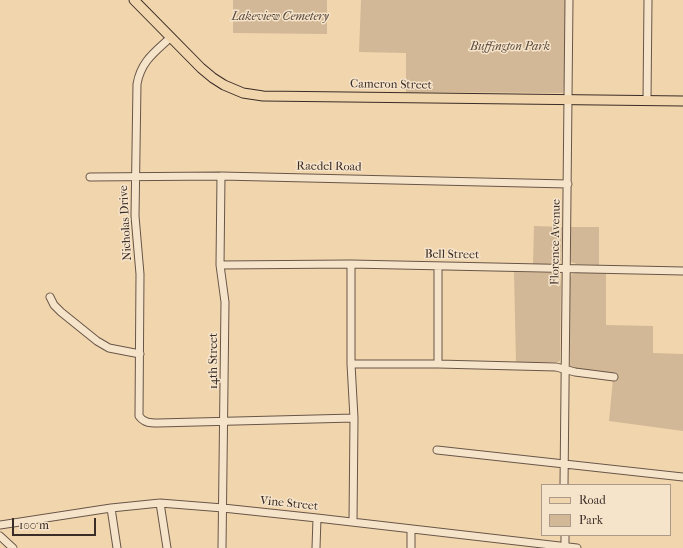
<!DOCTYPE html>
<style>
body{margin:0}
#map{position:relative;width:683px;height:548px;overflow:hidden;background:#f1d5ad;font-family:"IM FELL French Canon",serif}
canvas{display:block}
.legend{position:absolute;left:541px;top:484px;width:130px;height:52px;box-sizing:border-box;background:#f6e4ca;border:1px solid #ab9a89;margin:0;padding:5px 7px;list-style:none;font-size:12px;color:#3a2c27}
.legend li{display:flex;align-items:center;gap:8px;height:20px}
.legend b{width:20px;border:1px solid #ab9a89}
.scale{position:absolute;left:12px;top:518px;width:84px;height:18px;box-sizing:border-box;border:2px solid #3a2c27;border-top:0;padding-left:5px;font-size:12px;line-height:14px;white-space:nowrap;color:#3a2c27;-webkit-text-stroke:3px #f6e4ca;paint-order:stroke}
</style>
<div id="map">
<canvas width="683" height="548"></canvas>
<ul class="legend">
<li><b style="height:5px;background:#f1d5ad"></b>Road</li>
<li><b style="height:11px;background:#d2b896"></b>Park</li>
</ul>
<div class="scale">100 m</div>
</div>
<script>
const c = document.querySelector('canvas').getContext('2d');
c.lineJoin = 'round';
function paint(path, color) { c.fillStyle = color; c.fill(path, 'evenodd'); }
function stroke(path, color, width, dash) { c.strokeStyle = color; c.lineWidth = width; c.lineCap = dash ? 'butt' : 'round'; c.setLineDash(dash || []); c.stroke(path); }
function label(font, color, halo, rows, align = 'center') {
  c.font = font + ' "IM FELL French Canon",serif'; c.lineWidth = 3; c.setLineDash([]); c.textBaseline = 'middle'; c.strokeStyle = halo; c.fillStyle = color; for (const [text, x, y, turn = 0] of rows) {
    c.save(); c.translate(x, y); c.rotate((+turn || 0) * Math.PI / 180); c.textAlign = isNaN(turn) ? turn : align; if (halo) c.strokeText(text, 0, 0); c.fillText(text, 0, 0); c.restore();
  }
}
paint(new Path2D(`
 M 233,0 L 327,0 L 327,34 L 233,33 Z
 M 361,0 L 566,0 L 564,86 L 563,93 L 406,92 L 406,53 L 359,52 Z
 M 534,226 L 562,227 L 561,260 L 559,263 L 533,265 Z
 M 571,227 L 599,227 L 599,265 L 577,264 L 571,262 Z
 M 514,272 L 556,273 L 560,274 L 561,286 L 560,358 L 560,361 L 558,362 L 516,362 Z
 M 576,273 L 606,273 L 606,325 L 653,326 L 653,353 L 683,354 L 683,431 L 609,421 L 613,379 L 575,370 L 570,367 L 570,278 L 572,274 Z`), '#d2b896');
const minor = new Path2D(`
 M 171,37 C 155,52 141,61 137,84 L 135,216 L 140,274 L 139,416 C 144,423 150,423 158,423 L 354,418
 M 647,101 L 648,0
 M 221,176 L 220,265 L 225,302 L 222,548
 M 90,177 L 221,176 L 568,184
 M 351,264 L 351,364 L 354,418 L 353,522
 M 220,265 L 351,264 L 683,271
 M 50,297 L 54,305 L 61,312 L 97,341 L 109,348 L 140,354
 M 351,364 L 438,364 L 556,367 L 575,372 L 614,377
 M 438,364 L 438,266
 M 437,450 L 683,477
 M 564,485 L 569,0
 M 160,503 L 167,548
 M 111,508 L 117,548
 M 0,525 L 111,508 L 160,503 L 223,508 L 317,518 L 577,548
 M 565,535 L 565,547
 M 0,536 L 13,548
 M 316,548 L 317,518
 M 411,548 L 411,529`);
const major = new Path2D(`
 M 134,0 L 201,68 L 213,78 L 224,85 L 243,93 L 263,96 L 683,101`);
stroke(minor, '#685648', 9);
stroke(major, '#3a2c27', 11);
stroke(minor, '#f6e4ca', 7);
stroke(major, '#f1d5ad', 9);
label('italic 12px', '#58483d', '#f6e4ca', [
 ["Lakeview Cemetery",280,17],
 ["Buffington Park",510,47]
]);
label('12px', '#3a2c27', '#f6e4ca', [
 ["Cameron Street",391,85,1],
 ["Raedel Road",329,167,1],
 ["Nicholas Drive",126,223,-93],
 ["Florence Avenue",556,242,-89],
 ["Bell Street",452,255,1],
 ["14th Street",214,361,-90],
 ["Vine Street",289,504,6]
]);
</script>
